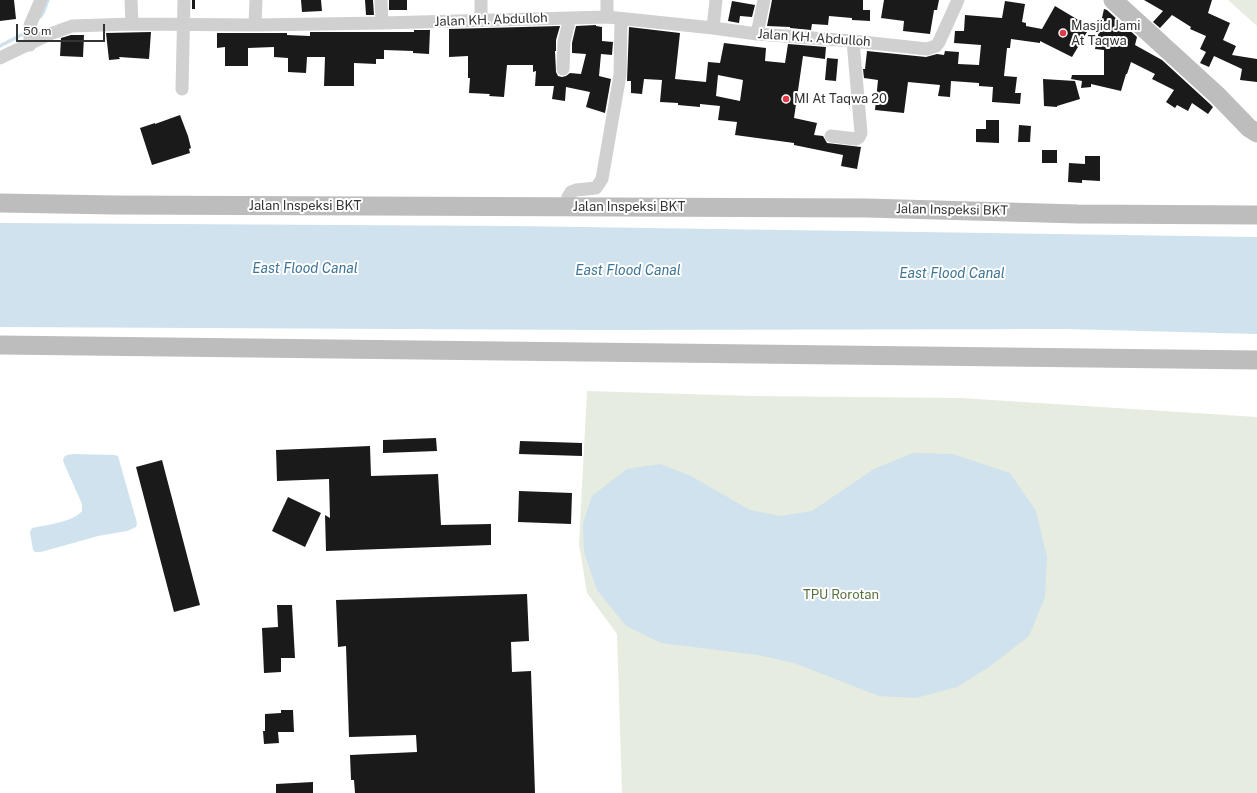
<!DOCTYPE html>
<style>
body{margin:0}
#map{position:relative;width:1257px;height:793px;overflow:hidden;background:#fff;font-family:"Public Sans",sans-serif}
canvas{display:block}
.scale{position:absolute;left:16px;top:24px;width:89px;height:18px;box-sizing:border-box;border:2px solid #333;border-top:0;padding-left:5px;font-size:12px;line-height:14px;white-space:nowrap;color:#333;-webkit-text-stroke:3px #fff;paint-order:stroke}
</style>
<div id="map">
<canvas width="1257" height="793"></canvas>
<div class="scale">50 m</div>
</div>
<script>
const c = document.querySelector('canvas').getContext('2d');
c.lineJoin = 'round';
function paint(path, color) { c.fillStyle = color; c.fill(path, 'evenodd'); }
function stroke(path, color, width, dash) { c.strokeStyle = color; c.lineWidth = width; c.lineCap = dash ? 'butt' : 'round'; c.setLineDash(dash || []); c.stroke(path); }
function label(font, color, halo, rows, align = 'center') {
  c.font = font + ' "Public Sans",sans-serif'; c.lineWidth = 4; c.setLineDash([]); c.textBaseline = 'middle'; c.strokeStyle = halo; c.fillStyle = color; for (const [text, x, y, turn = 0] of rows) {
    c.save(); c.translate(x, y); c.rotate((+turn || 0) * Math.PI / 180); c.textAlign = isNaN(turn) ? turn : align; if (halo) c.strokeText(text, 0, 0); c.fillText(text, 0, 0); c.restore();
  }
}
paint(new Path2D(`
 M 1228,0 L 1257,0 L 1257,26 Z
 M 587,391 L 753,396 L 961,398 L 1257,417 L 1257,793 L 622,793 L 617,634 L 587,593 L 579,544 Z`), '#e6ecdf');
paint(new Path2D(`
 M 0,223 L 513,226 L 1257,237 L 1257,334 L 1066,329 L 601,330 L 0,327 Z
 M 913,453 L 953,454 L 1010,473 L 1036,511 L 1047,557 L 1045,597 L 1029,636 L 989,667 L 957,687 L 916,698 L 879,696 L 794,663 L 758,655 L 661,643 L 626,626 L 597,590 L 584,552 L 583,523 L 592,496 L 627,469 L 660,464 L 691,476 L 750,510 L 780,516 L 812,511 L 874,469 Z
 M 74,454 L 115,455 L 118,456 L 137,523 L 136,527 L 127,531 L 98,536 L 41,552 L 35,552 L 33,550 L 30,532 L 32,528 C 46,525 73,522 82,511 L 82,504 L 63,461 L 64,457 L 67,455 Z`), '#cfe2ee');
stroke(new Path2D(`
 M 40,17 L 43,13 L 48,0
 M 0,46 L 27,32`), '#cfe2ee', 3.5);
paint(new Path2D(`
 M 0,0 L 14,0 L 16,19 L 0,21 Z
 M 192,0 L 195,0 L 195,9 L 192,9 Z
 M 301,0 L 321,0 L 322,11 L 302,12 Z
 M 365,0 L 373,0 L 374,15 L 366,15 Z
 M 389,0 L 407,0 L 407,10 L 389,10 Z
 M 772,0 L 863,0 L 863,10 L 870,10 L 870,21 L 852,20 L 852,18 L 829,16 L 828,25 L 812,24 L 811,30 L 790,28 L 790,27 L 767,26 Z
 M 884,0 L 939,0 L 937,10 L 934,10 L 930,34 L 903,31 L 904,21 L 881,18 Z
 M 1144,0 L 1212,0 L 1208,13 L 1230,23 L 1223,40 L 1236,46 L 1232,55 L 1257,59 L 1257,82 L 1240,80 L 1242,69 L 1214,56 L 1209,67 L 1200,63 L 1206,52 L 1200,49 L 1206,36 L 1190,29 L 1191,27 L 1172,15 L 1160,28 L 1153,22 L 1163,11 Z
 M 732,1 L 755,5 L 752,17 L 740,16 L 739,23 L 728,21 Z
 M 1005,1 L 1025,4 L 1022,22 L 1026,23 L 1026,26 L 1042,29 L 1055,6 L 1090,27 L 1072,57 L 1040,41 L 1040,43 L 1011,39 L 1010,48 L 1007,48 L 1004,76 L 1017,77 L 1015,93 L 1021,93 L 1020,104 L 992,102 L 993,87 L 979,86 L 979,83 L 951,81 L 950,97 L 938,96 L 940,85 L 908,82 L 904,113 L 875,110 L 878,80 L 864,78 L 863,69 L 865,69 L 867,51 L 926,57 L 937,54 L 944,55 L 945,51 L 959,52 L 958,64 L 979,65 L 981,45 L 954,43 L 955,31 L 964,31 L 965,15 L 1002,18 Z
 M 1104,9 L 1107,10 L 1120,22 L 1120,24 L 1125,26 L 1137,37 L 1135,45 L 1162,60 L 1210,104 L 1213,107 L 1208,114 L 1192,103 L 1188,111 L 1177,105 L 1175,108 L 1166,102 L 1174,90 L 1152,79 L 1155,74 L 1131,62 L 1127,74 L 1126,74 L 1121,91 L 1091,84 L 1091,87 L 1081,88 L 1082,81 L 1071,79 L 1072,75 L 1104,75 L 1104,50 L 1095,49 Z
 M 596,25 L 596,26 L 602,27 L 602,41 L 613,42 L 612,55 L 601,54 L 599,76 L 611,79 L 605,113 L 586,107 L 590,92 L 566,87 L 565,101 L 552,99 L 554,86 L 535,86 L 536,71 L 533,72 L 533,65 L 507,65 L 504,97 L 489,96 L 490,94 L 469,93 L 470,78 L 468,78 L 468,56 L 449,57 L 449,29 L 560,26 L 556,40 L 556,51 L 555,51 L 556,72 L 558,76 L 562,77 L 566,76 L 570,73 L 581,74 L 586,54 L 572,53 L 572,43 L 576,26 Z
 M 629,27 L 680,33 L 675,79 L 706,82 L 708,62 L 720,63 L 724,43 L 766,48 L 765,61 L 785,63 L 788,44 L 826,47 L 825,59 L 803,56 L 794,118 L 817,123 L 814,135 L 823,136 L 827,143 L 861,147 L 857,169 L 841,166 L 843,155 L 794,145 L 794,143 L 735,135 L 737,122 L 718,120 L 720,106 L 700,104 L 700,107 L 678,105 L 678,103 L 660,102 L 662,80 L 644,79 L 642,94 L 631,93 L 631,81 L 627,81 ZM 718,75 L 743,80 L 740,101 L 716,96 Z
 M 414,30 L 430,30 L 429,54 L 413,53 L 413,51 L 384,50 L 384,59 L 376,59 L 376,64 L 354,63 L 354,86 L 324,86 L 325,57 L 307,57 L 306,73 L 288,72 L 288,58 L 274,57 L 274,47 L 248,48 L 248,66 L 225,66 L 225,47 L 217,48 L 217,33 L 287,33 L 287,35 L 310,36 L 310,32 L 414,32 Z
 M 151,32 L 149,59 L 119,57 L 120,59 L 109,60 L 106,33 Z
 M 71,35 L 84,35 L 83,57 L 60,56 L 61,38 Z
 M 827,58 L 838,59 L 836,81 L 825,80 Z
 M 1043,79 L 1075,81 L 1080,99 L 1057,106 L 1057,107 L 1044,106 Z
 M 180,115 L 188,136 L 191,148 L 189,149 L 190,153 L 152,165 L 140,128 L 155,123 L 155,124 Z
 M 986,120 L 999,120 L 999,143 L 976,142 L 976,129 L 986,129 Z
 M 1019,125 L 1031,126 L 1030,142 L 1018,142 Z
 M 1042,150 L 1057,150 L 1057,163 L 1042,163 Z
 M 1085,156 L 1100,156 L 1100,181 L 1082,180 L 1082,183 L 1068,182 L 1069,163 L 1085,164 Z
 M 436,438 L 437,451 L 383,453 L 383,440 Z
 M 520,441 L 582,443 L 582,456 L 519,454 Z
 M 370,446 L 371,476 L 438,474 L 441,525 L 491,524 L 491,545 L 326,551 L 325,515 L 330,518 L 329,479 L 277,481 L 276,450 Z
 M 162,460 L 200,605 L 174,612 L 136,467 Z
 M 519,491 L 572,493 L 571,524 L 518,522 Z
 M 288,497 L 321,513 L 305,547 L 272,531 Z
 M 527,594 L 529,641 L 511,642 L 512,672 L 531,671 L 535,793 L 355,793 L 354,780 L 351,780 L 350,755 L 417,752 L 416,735 L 349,737 L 346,646 L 338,647 L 336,600 Z
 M 277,605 L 292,605 L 295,658 L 281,658 L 281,672 L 264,673 L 262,628 L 278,627 Z
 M 281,710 L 293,710 L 294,732 L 278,732 L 279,743 L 264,744 L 263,731 L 265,731 L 265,714 L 281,713 Z
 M 313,782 L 313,793 L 276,793 L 276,784 Z`), '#1a1a1a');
stroke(new Path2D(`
 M 131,0 L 132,24
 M 381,0 L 382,23
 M 481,0 L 481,20
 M 607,0 L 607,17
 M 255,25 L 256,0
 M 713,28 L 716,0
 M 757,34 L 764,0
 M 30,45 L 30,25 L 41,0
 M 0,58 L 50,34 L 72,26 L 132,24 L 255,25 L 382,23 L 607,17 L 713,28 L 757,34 L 853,41 L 927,49 L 936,46 L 939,42 L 958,0
 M 563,69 L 564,42 L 570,18
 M 182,89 L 184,0
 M 831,136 L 856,139 L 859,137 L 861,133 L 853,41
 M 568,207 L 568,197 L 571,192 L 576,190 L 596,188 L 602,179 L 620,75 L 621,19`), '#d0d0d0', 13);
stroke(new Path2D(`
 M 1113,0 L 1218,96 L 1249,128 L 1257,133
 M 0,203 L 115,205 L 867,208 L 1078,214 L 1257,215
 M 0,345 L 1257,360`), '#bdbdbd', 19);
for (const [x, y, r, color] of [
 [1063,33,4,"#e63946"],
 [786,99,4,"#e63946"]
]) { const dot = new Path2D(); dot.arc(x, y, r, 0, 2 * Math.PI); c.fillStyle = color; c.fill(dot); stroke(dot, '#fff', 1.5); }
label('13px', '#333', '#fff', [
 ["Jalan KH. Abdulloh",491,20,-2],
 ["Jalan KH. Abdulloh",814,38,4],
 ["Jalan Inspeksi BKT",305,206],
 ["Jalan Inspeksi BKT",629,207],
 ["Jalan Inspeksi BKT",952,210,1]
]);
label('13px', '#333', '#fff', [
 ["Masjid Jami",1071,26],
 ["At Taqwa",1071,41],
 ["MI At Taqwa 20",794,99]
], 'left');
label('13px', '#56703f', '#fff', [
 ["TPU Rorotan",841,595]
]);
label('italic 14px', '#3f7597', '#fff', [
 ["East Flood Canal",305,269],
 ["East Flood Canal",628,271],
 ["East Flood Canal",952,274]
]);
</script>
